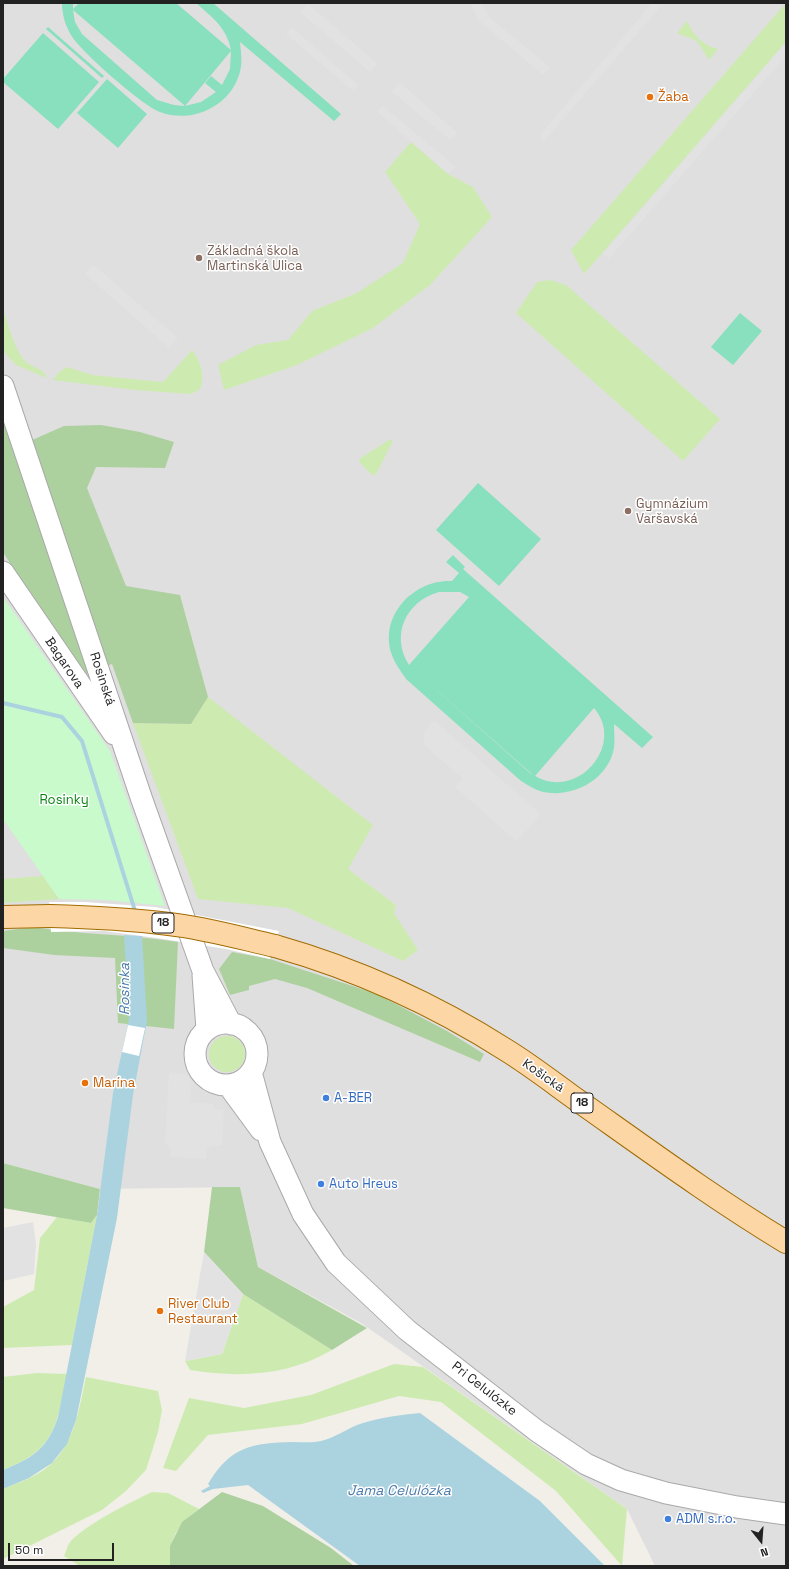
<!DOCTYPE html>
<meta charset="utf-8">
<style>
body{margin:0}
#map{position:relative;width:789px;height:1569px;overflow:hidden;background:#f2efe9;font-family:"Space Grotesk",sans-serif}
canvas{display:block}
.frame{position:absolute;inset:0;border:4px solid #222;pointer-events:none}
.north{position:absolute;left:741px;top:1521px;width:40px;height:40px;-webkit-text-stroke:3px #fff;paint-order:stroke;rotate:163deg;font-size:11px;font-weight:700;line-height:16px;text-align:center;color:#222}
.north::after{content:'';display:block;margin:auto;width:14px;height:18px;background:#222;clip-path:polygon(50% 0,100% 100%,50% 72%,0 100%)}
.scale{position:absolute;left:8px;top:1543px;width:106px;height:18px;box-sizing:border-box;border:2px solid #222;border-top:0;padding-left:5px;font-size:12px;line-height:14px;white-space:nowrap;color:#222;-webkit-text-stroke:3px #fff;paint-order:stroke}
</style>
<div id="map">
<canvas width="789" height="1569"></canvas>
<div class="frame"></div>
<div class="north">N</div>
<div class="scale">50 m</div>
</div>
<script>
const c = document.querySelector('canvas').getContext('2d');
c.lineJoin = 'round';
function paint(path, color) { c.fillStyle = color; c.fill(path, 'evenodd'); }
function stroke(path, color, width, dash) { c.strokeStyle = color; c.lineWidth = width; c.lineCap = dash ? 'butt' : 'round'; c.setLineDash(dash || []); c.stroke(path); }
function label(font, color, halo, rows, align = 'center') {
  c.font = font + ' "Space Grotesk",sans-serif'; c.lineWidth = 3; c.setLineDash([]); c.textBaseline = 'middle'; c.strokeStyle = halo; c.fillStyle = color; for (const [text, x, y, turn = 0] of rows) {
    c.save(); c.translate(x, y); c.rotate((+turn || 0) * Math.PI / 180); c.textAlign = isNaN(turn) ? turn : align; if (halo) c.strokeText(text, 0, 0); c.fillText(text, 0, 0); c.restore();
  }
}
paint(new Path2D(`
 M 3,3 L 786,3 L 786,1566 L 655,1566 L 627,1509 L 361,1323 L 258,1267 L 240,1187 L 100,1189 L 3,1163 Z`), '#e0dfdf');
paint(new Path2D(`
 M 786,3 L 786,42 L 584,274 L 571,250 Z
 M 687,21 C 694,36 702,45 718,49 L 709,60 L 697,41 L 677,33 Z
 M 411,142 L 448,174 L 473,187 L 492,217 L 430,285 L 373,328 L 297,365 L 224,390 L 218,365 L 256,345 L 288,340 L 312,311 L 357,293 L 403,263 L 420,224 L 385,172 Z
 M 550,280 L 566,285 L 720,419 L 683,461 L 516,313 L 537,282 Z
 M 3,309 C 8,324 15,350 25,361 C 32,368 44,368 47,378 L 16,365 L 4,352 Z
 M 192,350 C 200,360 207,378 199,390 L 191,394 L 135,390 L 53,380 L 59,372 L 67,367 L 92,375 L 163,382 Z
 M 389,440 L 392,440 L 392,443 L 376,474 L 372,475 L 360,463 L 359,459 Z
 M 208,697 L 373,825 L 348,869 L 396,905 L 394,913 L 418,950 L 403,961 L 288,908 L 198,899 L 133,723 L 191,724 Z
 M 43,876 L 59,899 L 3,903 L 3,879 Z
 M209 1054a18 18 0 1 1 36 0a18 18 0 1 1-36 0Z
 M 97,1215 L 72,1345 L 3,1348 L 3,1307 L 34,1290 L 40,1238 L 57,1217 L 91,1223 Z
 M 243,1294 L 332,1350 C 288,1376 239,1378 190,1370 L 185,1361 L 222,1354 Z
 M 394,1364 L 423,1367 L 627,1509 L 622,1566 L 556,1491 L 441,1402 L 399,1396 L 302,1424 L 208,1435 L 176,1471 L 163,1468 L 189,1398 L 244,1408 L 311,1395 Z
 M 37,1373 L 67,1374 C 56,1426 57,1449 3,1470 L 3,1377 Z
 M 86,1377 L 158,1391 L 162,1410 L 158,1432 L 146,1470 L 126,1491 L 102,1510 L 3,1559 L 3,1489 C 17,1483 33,1478 45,1469 C 74,1448 79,1409 86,1377 Z
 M 152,1492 L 168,1493 L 199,1509 C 176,1527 170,1536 170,1566 L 80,1566 L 64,1556 C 66,1552 67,1546 70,1542 C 86,1524 129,1503 152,1492 Z`), '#cdebb0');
paint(new Path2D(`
 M 3,418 L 14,448 L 64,426 L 101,425 L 140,432 L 174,442 L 165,468 L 96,467 L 87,488 L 126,586 L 180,595 L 208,697 L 191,724 L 133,723 L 112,664 L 86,674 L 38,608 L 3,552 Z
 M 33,927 C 81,935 130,934 178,942 L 174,1029 L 118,1023 L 115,958 L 54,955 L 3,948 L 3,931 Z
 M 232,952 L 270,959 L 377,994 L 447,1031 L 484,1054 L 480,1062 L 307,988 L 275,979 L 249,986 L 249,990 L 230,995 L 219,969 Z
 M 3,1163 L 100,1189 L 97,1215 L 91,1223 L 3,1208 Z
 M 212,1187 L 240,1187 L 258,1267 L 367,1328 L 332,1350 L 243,1294 L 204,1252 Z
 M 222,1492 L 263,1506 L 331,1548 L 354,1566 L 170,1566 L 170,1546 L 182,1522 Z`), '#add19e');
paint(new Path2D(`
 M 3,597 L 110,751 L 165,906 L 106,900 L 59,899 L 3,819 Z`), '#c8facc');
paint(new Path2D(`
 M 62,3 L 73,3 L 73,9 L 79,3 L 176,3 L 231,50 C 227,28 212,17 196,3 L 213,3 L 341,114 L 334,121 L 240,42 C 241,53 243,64 239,75 C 229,107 191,124 160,112 C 143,106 80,51 71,35 C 65,25 62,14 62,3 ZM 73,10 L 184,105 L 184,106 L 174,105 L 157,100 L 82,34 L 75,22 ZM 231,51 L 230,69 L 222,85 L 211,76 L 205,83 L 216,92 L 201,102 L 185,106 Z
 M 48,27 L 104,76 L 102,78 L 46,29 Z
 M 43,33 L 99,82 L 58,129 L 3,82 L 3,79 Z
 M 107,79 L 147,114 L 118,148 L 77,113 Z
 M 740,313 L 762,331 L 733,365 L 711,347 Z
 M 478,483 L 541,539 L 499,586 L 436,530 Z
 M 453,555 L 465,567 L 463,569 L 653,737 L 642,748 L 614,724 C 614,732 615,740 614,748 C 608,780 573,798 543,792 C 535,790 528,785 521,781 L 406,679 C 401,671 395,664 392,655 C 378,616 414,579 452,581 L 459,573 L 446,562 ZM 439,592 L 460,592 L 469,597 L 409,665 C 390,635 406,601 439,592 ZM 415,671 L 533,775 L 530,773 ZM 594,708 C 626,745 577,801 535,776 Z`), '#88e0be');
paint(new Path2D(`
 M 307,3 L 378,64 L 370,72 L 300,12 Z
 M 470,3 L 482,3 L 488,16 L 550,67 L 543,75 L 478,20 Z
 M 652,3 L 664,3 L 544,141 L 539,136 Z
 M 292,27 L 358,85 L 353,91 L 286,34 Z
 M 786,42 L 786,56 L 609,259 L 602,254 Z
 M 400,83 L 458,133 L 450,140 L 391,91 Z
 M 383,106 L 455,166 L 448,174 L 376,111 Z
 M 93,264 L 178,338 L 169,348 L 85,274 Z
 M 434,720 L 541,814 L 517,842 L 455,787 L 463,779 L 425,746 L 423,733 Z
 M 169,1072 L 189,1075 L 192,1079 L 190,1102 L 214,1104 L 213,1109 L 224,1109 L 222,1146 L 212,1146 L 207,1149 L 206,1159 L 170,1157 L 170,1147 L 165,1144 Z
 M 33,1222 L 36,1244 L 34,1274 L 3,1281 L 3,1228 Z
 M 204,1252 L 243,1294 L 222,1354 L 185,1361 Z`), '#e2e2e2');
paint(new Path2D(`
 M 124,935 L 142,936 L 147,1021 L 133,1095 L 117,1218 L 76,1420 L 67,1444 L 52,1463 L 29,1478 L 3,1489 L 3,1470 C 33,1458 48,1448 58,1417 L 97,1215 L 113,1093 L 129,1019 Z
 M 420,1413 L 540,1501 L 605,1566 L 360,1566 L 248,1485 L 213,1489 L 203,1493 L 201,1491 L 210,1486 L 208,1484 C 231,1446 252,1443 293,1442 C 302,1442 313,1443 321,1441 C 335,1438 349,1427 363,1423 C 382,1417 401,1415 420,1413 Z`), '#aad3df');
paint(new Path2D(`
 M 49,902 L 84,902 L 155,907 L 279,931 L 270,959 L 226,949 L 157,938 L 104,931 L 51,932 Z
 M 128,1025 L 145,1028 L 139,1056 L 122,1052 Z`), '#fff');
stroke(new Path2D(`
 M 3,703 L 62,717 L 82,741 L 136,914`), '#aad3df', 4);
const minor = new Path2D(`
 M 3,386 L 142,800 L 203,971 L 231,1024
 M 3,572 L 114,734
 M 203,975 L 207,1030
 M195 1054a31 31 0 1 1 62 0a31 31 0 1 1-62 0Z
 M 251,1072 L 270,1142 L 303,1214 L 336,1263 L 407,1330 L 537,1431 L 586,1464 L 621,1480 L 666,1493 L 737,1507 L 786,1514
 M 228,1085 L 261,1130`);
const major = new Path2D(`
 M 3,917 L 50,916
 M 275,946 C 356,969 434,1004 506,1050 C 532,1066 556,1085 580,1102 C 648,1150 715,1199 786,1242`);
stroke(minor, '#a9a9a9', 23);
stroke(major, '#a06b00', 24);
stroke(minor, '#fff', 21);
stroke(major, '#fcd6a4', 22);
const majorBridge = new Path2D(`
 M 50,916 C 90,917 129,919 169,924 C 205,928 240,938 275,946`);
stroke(majorBridge, '#a06b00', 24, []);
stroke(majorBridge, '#fcd6a4', 22);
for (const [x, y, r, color] of [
 [650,97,4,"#e8710a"],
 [199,258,4,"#8d6e63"],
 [628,511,4,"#8d6e63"],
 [85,1083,4,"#e8710a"],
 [326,1098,4,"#3f7fe0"],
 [321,1184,4,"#3f7fe0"],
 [160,1311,4,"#e8710a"],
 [668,1519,4,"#3f7fe0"]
]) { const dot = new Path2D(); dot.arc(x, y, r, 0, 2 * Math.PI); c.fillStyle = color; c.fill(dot); stroke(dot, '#fff', 1.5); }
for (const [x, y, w] of [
 [163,923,22],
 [582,1103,22]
]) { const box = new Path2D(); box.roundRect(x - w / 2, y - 10, w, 20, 3); c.fillStyle = '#fff'; c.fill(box); stroke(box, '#222', 1); }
label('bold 12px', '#222', null, [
 ["18",163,923],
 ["18",582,1103]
]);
label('13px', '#c56008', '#fff', [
 ["Žaba",658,97],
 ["Marína",93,1083],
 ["River Club",168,1304],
 ["Restaurant",168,1319]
], 'left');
label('13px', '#785e54', '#fff', [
 ["Základná škola",207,251],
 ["Martinská Ulica",207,266],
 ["Gymnázium",636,504],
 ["Varšavská",636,519]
], 'left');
label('13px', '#222', '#fff', [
 ["Bagarova",64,663,56],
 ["Rosinská",102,679,72],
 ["Košická",543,1076,35],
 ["Pri Celulózke",484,1389,38]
]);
label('13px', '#0c8416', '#fff', [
 ["Rosinky",64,800]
]);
label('13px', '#366cbe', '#fff', [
 ["A-BER",334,1098],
 ["Auto Hreus",329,1184],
 ["ADM s.r.o.",676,1519]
], 'left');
label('italic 14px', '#4a7aab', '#fff', [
 ["Rosinka",125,989,-90],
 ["Jama Celulózka",399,1491]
]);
</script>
